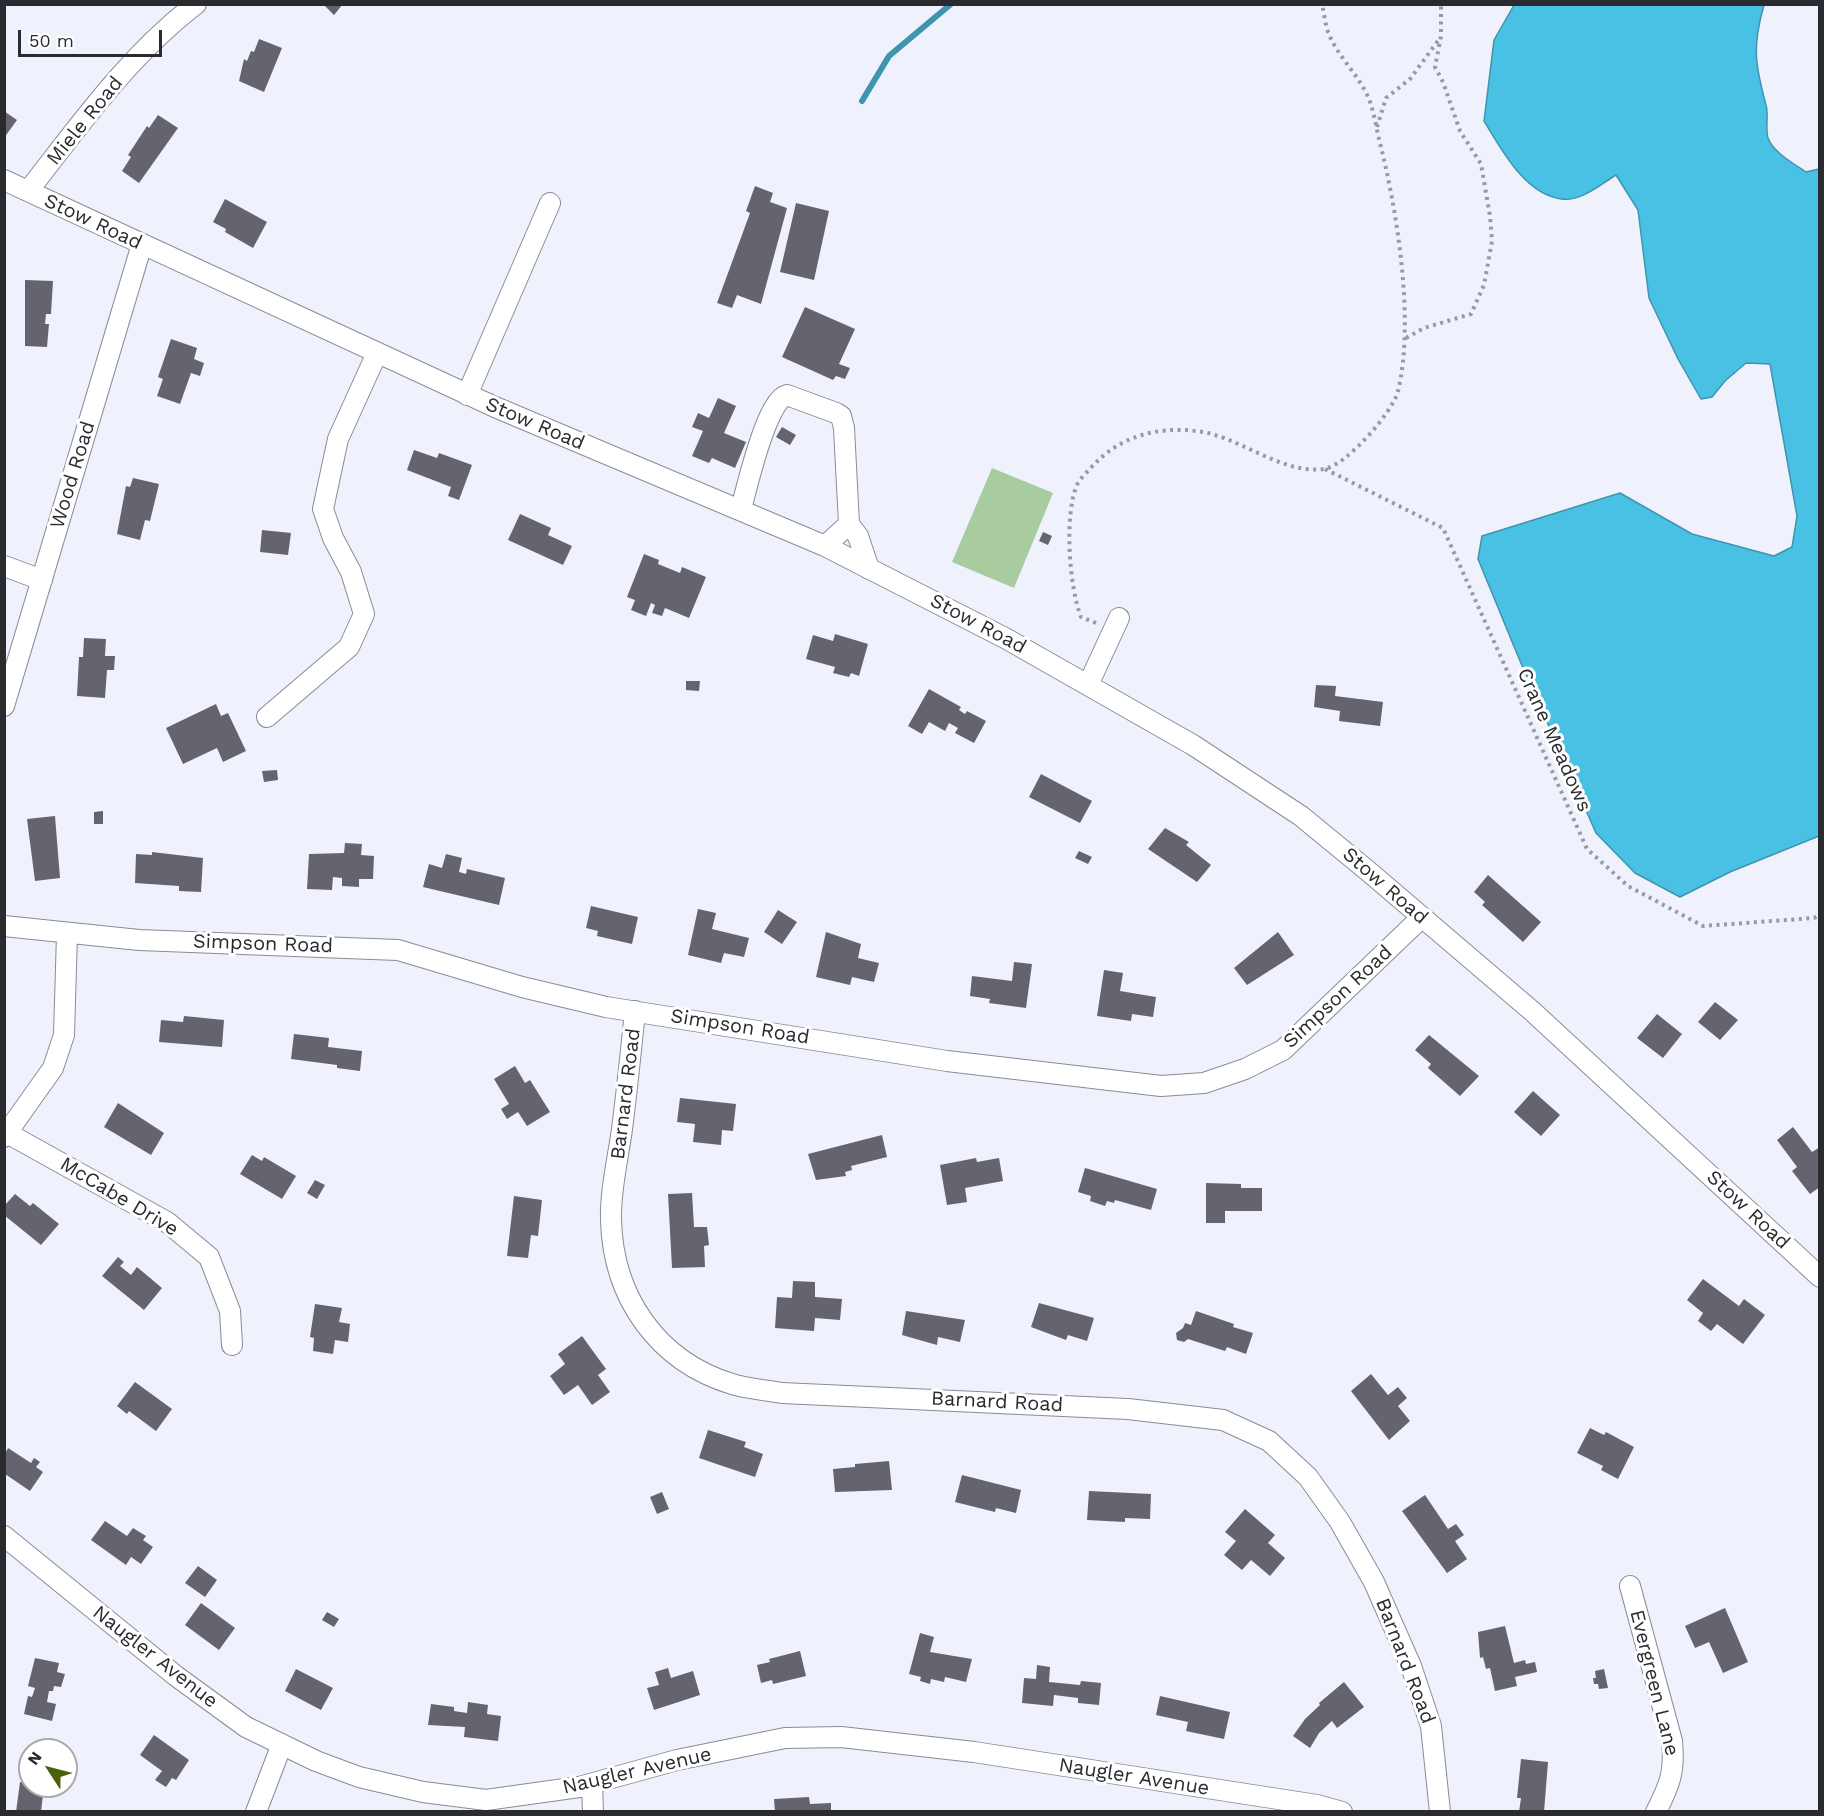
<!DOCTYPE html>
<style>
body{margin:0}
#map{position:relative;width:1824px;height:1816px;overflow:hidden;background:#eff2fd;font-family:"Work Sans",sans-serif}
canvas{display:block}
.frame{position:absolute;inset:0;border:6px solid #2a2b2f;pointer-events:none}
.north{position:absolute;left:18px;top:1738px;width:60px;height:60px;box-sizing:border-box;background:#fff;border:2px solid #aaaaac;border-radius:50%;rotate:306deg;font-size:16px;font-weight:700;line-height:24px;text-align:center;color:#2a2b2f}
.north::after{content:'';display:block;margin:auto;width:21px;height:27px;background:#4c610b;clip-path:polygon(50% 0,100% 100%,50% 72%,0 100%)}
.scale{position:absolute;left:18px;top:30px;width:144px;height:27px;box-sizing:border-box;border:3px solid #2a2b2f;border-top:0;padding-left:8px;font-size:18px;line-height:21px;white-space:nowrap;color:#2a2b2f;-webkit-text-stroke:4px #fff;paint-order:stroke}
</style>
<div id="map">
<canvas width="1824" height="1816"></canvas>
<div class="frame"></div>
<div class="north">N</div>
<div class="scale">50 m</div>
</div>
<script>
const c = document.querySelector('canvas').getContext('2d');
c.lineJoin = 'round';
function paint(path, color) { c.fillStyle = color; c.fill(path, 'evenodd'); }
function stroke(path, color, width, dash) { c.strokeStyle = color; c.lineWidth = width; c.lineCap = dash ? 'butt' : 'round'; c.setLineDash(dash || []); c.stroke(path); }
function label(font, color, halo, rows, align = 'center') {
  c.font = font + ' "Work Sans",sans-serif'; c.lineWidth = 6; c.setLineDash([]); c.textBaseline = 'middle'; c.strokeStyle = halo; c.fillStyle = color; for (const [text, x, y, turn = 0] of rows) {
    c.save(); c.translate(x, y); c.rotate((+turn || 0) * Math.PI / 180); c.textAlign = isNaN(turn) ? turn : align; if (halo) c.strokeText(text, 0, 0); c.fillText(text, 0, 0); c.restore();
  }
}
paint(new Path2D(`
 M 992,468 L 1053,493 L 1014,588 L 952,562 Z`), '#a8cca0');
const water = new Path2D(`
 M 1514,5 L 1764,5 C 1752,47 1755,64 1766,105 C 1769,115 1765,128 1768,138 C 1773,152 1794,164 1806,172 L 1819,169 L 1819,836 L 1730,872 L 1680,897 L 1635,873 L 1596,833 L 1520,661 L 1478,559 L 1482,536 L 1620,493 L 1692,534 L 1774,556 L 1792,547 L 1797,516 L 1770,364 L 1746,363 L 1725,381 L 1712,397 L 1701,399 L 1678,359 L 1649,298 L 1638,210 L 1616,175 C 1601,184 1581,202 1561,199 C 1524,194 1501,148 1484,121 L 1494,40 Z`);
paint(water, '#48c1e4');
stroke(water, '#3f94ae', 1.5);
stroke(new Path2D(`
 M 862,101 L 889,56 L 951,4`), '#3f94ae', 6);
paint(new Path2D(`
 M 323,4 L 343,4 L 334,15 Z
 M 259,39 L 282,48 L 264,92 L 239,81 L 244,59 L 247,61 L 251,51 L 254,52 Z
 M 4,111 L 17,120 L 4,138 Z
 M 158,115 L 178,128 L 139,183 L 122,171 L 131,157 L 128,155 L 147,126 L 149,128 Z
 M 755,186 L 773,193 L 770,202 L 787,208 L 761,304 L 737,295 L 732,308 L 717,303 L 750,213 L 746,211 Z
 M 225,199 L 267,222 L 253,248 L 225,232 L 226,229 L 213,222 Z
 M 796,203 L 829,211 L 814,280 L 780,272 Z
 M 25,280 L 53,281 L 51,314 L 46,314 L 45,324 L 49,324 L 47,347 L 25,346 Z
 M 805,307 L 855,329 L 839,364 L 850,368 L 845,379 L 836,376 L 833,380 L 782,357 Z
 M 171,339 L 197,348 L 194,359 L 204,363 L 200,376 L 191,373 L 180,404 L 157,396 L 163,379 L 158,377 Z
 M 718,398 L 736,406 L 724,433 L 746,442 L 735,468 L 712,458 L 709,463 L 692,456 L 703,431 L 692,427 L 698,413 L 709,418 Z
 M 782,427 L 796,435 L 790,445 L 776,437 Z
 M 414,450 L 437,458 L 439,453 L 472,465 L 459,500 L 448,496 L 451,487 L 407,470 Z
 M 133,478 L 159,484 L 150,521 L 145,520 L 140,540 L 117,534 L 126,486 L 130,487 Z
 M 520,514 L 551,528 L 548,535 L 572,546 L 563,565 L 508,540 Z
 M 262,530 L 291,533 L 288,555 L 260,552 Z
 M 1043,532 L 1052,536 L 1048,545 L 1039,541 Z
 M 644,554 L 659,560 L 658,564 L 680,573 L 682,567 L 706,577 L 689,618 L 665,608 L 662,616 L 652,613 L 655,605 L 651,603 L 646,616 L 631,610 L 635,600 L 627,597 Z
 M 835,634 L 868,644 L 859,676 L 851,673 L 849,677 L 833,673 L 835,667 L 806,659 L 813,635 L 833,641 Z
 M 84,638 L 106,639 L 105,656 L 115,656 L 114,670 L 107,670 L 105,698 L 77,696 L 79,657 L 83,657 Z
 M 686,681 L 700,681 L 699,691 L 686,690 Z
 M 1316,685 L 1336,686 L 1335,696 L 1383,702 L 1380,726 L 1339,721 L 1340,711 L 1314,707 Z
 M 929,689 L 961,707 L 959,710 L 965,714 L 967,711 L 986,721 L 974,743 L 955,733 L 958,728 L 949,723 L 945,731 L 929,722 L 922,734 L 908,726 Z
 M 216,704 L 221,716 L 228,713 L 246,751 L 223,762 L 217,748 L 183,764 L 166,728 Z
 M 277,770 L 278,780 L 264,782 L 262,771 Z
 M 1041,774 L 1092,801 L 1080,823 L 1029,797 Z
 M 103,811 L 103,824 L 94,824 L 94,812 Z
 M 55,816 L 60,878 L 35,881 L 27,819 Z
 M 1165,828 L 1189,842 L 1186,845 L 1211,865 L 1197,882 L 1148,849 Z
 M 345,843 L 362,844 L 361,855 L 374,856 L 373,879 L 359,879 L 359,887 L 342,886 L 342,878 L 333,877 L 332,890 L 307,889 L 309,854 L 344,853 Z
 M 1079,851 L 1092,857 L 1088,864 L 1075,858 Z
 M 152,852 L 203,858 L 201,892 L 179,891 L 179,886 L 135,883 L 136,854 L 152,855 Z
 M 446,854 L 462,858 L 459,872 L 466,874 L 467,869 L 505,878 L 499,905 L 423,887 L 429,864 L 442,868 Z
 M 1488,875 L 1541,922 L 1523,942 L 1482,905 L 1485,902 L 1474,892 Z
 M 591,906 L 638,917 L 632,944 L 597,936 L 598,931 L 586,928 Z
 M 698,909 L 716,913 L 712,929 L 749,938 L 744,957 L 724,953 L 721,963 L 688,955 Z
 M 778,910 L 797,922 L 782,944 L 764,932 Z
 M 826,932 L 861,944 L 858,958 L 879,963 L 874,982 L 852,977 L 850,985 L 816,977 Z
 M 1278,932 L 1294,955 L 1247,985 L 1234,968 Z
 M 1014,962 L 1032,964 L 1026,1008 L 989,1003 L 990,999 L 970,996 L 972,976 L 1012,981 Z
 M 1104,970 L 1123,973 L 1120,991 L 1156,997 L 1153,1017 L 1132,1014 L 1131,1021 L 1097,1016 Z
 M 1715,1002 L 1738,1020 L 1720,1040 L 1698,1022 Z
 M 1657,1014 L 1682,1034 L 1663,1058 L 1637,1038 Z
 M 184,1016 L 224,1020 L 222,1047 L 159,1042 L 161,1020 L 183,1022 Z
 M 294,1034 L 329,1038 L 328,1047 L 362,1051 L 360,1071 L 337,1068 L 337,1065 L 291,1059 Z
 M 1429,1035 L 1479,1076 L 1460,1096 L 1428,1068 L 1431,1064 L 1415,1050 Z
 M 515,1066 L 525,1083 L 530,1080 L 550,1112 L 527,1126 L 518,1112 L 507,1119 L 501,1109 L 509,1104 L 494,1079 Z
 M 1533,1091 L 1560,1115 L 1541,1136 L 1514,1112 Z
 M 680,1098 L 736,1104 L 733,1131 L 722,1130 L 721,1145 L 693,1142 L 695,1124 L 677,1122 Z
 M 118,1103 L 164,1133 L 151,1155 L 104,1127 Z
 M 1793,1127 L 1812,1152 L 1820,1147 L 1820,1187 L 1810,1194 L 1792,1171 L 1797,1167 L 1777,1140 Z
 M 882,1135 L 887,1157 L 851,1166 L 852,1170 L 845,1172 L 846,1176 L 816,1180 L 808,1154 Z
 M 252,1155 L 262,1161 L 264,1157 L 296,1176 L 282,1199 L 240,1174 Z
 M 976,1158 L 977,1162 L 999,1158 L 1003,1181 L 965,1188 L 967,1202 L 947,1205 L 940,1165 Z
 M 1085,1168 L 1157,1189 L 1151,1210 L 1115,1200 L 1114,1203 L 1107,1201 L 1105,1206 L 1090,1201 L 1091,1196 L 1078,1192 Z
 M 315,1180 L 325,1185 L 317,1199 L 307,1193 Z
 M 1206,1183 L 1241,1184 L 1241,1188 L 1262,1188 L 1262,1211 L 1225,1211 L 1225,1223 L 1206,1223 Z
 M 692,1193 L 694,1227 L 707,1227 L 709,1245 L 704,1246 L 705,1267 L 672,1268 L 668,1194 Z
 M 15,1194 L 30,1206 L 33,1203 L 59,1224 L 41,1245 L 4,1215 L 4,1206 Z
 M 514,1196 L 542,1200 L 538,1236 L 531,1235 L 528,1258 L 507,1256 Z
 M 118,1257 L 124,1262 L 120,1266 L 131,1275 L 137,1267 L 162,1288 L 144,1310 L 102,1276 Z
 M 1703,1279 L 1739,1306 L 1744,1299 L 1765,1315 L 1743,1344 L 1717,1324 L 1711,1331 L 1698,1321 L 1703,1313 L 1687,1300 Z
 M 793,1281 L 815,1282 L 815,1297 L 842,1299 L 840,1320 L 815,1318 L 814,1331 L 775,1328 L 777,1297 L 792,1298 Z
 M 1039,1303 L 1094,1318 L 1087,1341 L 1068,1335 L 1066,1340 L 1031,1327 Z
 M 315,1304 L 342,1308 L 339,1322 L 350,1324 L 348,1342 L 335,1340 L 333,1354 L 313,1351 L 314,1338 L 310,1337 Z
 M 906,1311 L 965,1320 L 960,1342 L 938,1337 L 937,1345 L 902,1335 Z
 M 1196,1311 L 1234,1324 L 1233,1327 L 1253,1333 L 1246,1354 L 1227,1347 L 1225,1351 L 1188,1339 L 1184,1342 L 1177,1340 L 1176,1333 L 1183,1328 L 1185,1323 L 1191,1325 Z
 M 582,1336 L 606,1369 L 598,1375 L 610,1392 L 592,1405 L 578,1385 L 564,1395 L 550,1376 L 565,1364 L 558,1354 Z
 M 1371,1374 L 1388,1395 L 1398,1387 L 1407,1398 L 1398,1406 L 1410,1421 L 1389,1440 L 1351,1391 Z
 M 135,1382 L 172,1409 L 156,1431 L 129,1411 L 127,1414 L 117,1406 Z
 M 1590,1428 L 1604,1435 L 1606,1432 L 1634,1447 L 1618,1479 L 1601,1470 L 1603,1466 L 1577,1453 Z
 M 708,1430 L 746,1442 L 744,1447 L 763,1454 L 755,1477 L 699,1458 Z
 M 8,1448 L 31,1463 L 34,1458 L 40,1462 L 36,1467 L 43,1472 L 30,1491 L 5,1474 L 5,1454 Z
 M 889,1461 L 892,1490 L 835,1492 L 833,1469 L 855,1467 L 855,1464 Z
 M 962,1475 L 1021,1490 L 1016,1513 L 996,1508 L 995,1512 L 955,1502 Z
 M 1089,1491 L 1151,1494 L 1150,1519 L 1125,1518 L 1125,1522 L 1087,1520 Z
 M 662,1492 L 669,1509 L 657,1514 L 650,1497 Z
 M 1425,1495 L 1448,1529 L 1456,1524 L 1464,1535 L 1455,1541 L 1467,1559 L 1447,1573 L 1402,1511 Z
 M 1245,1509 L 1275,1535 L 1268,1543 L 1285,1558 L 1270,1576 L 1251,1560 L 1242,1570 L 1224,1555 L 1236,1541 L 1225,1532 Z
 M 105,1521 L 127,1536 L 133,1528 L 146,1536 L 143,1540 L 153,1547 L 141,1564 L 131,1557 L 126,1565 L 91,1540 Z
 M 198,1566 L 217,1580 L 205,1597 L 185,1583 Z
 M 201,1603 L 235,1628 L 219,1650 L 185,1625 Z
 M 1725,1608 L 1748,1662 L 1723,1673 L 1709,1642 L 1695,1648 L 1685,1626 Z
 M 327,1612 L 339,1619 L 334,1627 L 322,1620 Z
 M 1505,1626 L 1514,1663 L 1525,1660 L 1526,1664 L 1535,1662 L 1537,1672 L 1515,1677 L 1517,1686 L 1495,1691 L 1490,1668 L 1486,1669 L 1483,1657 L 1480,1658 L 1478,1632 Z
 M 920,1633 L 934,1637 L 930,1652 L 972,1659 L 966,1682 L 945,1677 L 944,1682 L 931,1679 L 930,1684 L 920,1681 L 921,1677 L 909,1674 Z
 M 800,1651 L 806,1676 L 773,1684 L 772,1680 L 761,1683 L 757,1665 L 770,1662 L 769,1659 Z
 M 35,1658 L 59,1663 L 57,1672 L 65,1674 L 61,1687 L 54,1686 L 53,1691 L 49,1691 L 47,1702 L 56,1704 L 52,1721 L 24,1714 L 28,1696 L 32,1697 L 35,1688 L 28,1686 Z
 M 1037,1665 L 1050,1667 L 1049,1682 L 1080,1685 L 1081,1681 L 1101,1683 L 1099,1705 L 1078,1703 L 1078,1698 L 1054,1695 L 1053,1706 L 1022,1703 L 1024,1678 L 1036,1679 Z
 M 668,1668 L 671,1678 L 693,1671 L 700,1695 L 654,1710 L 647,1688 L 659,1685 L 655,1672 Z
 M 296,1669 L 333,1688 L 321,1710 L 285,1691 Z
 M 1604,1669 L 1608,1688 L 1599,1689 L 1598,1684 L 1594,1684 L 1593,1678 L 1596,1678 L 1595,1671 Z
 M 1344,1682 L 1364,1707 L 1337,1728 L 1332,1721 L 1319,1733 L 1310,1748 L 1293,1736 L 1305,1719 L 1320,1705 L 1319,1703 Z
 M 1160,1696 L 1230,1712 L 1224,1739 L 1186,1731 L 1188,1722 L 1156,1715 Z
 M 468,1702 L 488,1705 L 487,1714 L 501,1716 L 498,1741 L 464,1737 L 465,1727 L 428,1725 L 431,1704 L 454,1707 L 454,1711 L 467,1713 Z
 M 154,1735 L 189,1760 L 176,1780 L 172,1778 L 166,1787 L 155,1780 L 162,1771 L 140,1755 Z
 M 1521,1759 L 1548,1762 L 1544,1812 L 1519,1812 L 1521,1798 L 1517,1798 Z
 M 66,1763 L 76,1764 L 74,1778 L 66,1777 Z
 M 20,1782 L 30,1783 L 30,1786 L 44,1786 L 41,1812 L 16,1812 Z
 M 809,1797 L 810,1804 L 831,1803 L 831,1812 L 775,1812 L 774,1799 Z`), '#65646e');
const minor = new Path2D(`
 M 4,180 L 495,407 L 825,546 L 1005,638 L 1193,745 L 1301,816 L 1368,871 L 1532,1011 L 1820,1277
 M 28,191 C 79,126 129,55 196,4
 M 467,395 L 550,203
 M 741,509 C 747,487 767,399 787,395 L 836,413 L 841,416 L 844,428 L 849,524 L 825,546
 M 849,524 L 858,536 L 869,569
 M 4,566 L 42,580
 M 1088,685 L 1119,618
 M 4,706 L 142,244
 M 267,717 L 349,647 L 364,614 L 351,572 L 333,538 L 323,509 L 338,439 L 377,353
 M 4,926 L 139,940 L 398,950 L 522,987 L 606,1007 L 947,1061 L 1161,1086 L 1204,1083 L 1245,1069 L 1283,1050 L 1421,918
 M 635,1011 C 631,1051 627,1090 622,1129 C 618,1159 610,1191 611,1220 C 613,1297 657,1361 732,1384 C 748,1389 766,1390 782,1393 L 1128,1409 L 1223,1420 L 1269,1441 L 1308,1477 L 1340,1522 L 1374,1582 L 1411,1666 L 1431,1726 L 1440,1812
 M 7,1133 L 167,1222 L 209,1257 L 230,1311 L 232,1345
 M 4,1137 L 53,1068 L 64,1035 L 67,934
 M 4,1536 L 176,1676 L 246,1727 L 316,1761 L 359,1777 L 423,1792 L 486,1800 L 579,1787 L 677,1760 L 785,1738 L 841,1737 L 974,1752 L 1317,1805 L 1342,1812
 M 1630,1586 L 1672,1741 C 1675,1772 1670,1784 1656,1812
 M 592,1784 L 593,1812
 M 256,1812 L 282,1744`);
stroke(minor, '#898c96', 22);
stroke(new Path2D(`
 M 1377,127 L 1386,98 L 1410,79 L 1440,38
 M 1406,338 L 1424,328 L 1471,314 L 1484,285 L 1492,241 L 1490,216 L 1481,164 L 1460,131 L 1443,82 L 1435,67 L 1441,36 L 1441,4
 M 1325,469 L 1443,528 L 1587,849 L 1628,886 L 1703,926 L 1814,918 L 1820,915
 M 1096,623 L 1081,617 C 1069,586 1064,515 1077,485 C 1079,480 1085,474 1089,470 C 1116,438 1154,426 1196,431 C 1238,435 1281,475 1324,469 C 1346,466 1393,412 1398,391 C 1415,321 1397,209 1379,139 C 1376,126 1374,112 1369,99 C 1359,75 1337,56 1328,32 C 1325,23 1324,13 1322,4`), '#989aa2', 4, [3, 4.5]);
stroke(minor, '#fff', 20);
label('20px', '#2a2b2f', '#fff', [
 ["Miele Road",85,121,-51],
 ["Stow Road",93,222,25],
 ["Stow Road",535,424,23],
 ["Wood Road",73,475,-73],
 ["Stow Road",978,624,28],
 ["Crane Meadows",1554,740,66],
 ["Stow Road",1385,886,41],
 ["Simpson Road",263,944,2],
 ["Simpson Road",1338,997,-43],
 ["Simpson Road",740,1027,9],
 ["Barnard Road",626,1094,-83],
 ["McCabe Drive",119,1197,31],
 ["Stow Road",1748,1210,43],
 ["Barnard Road",997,1402,3],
 ["Naugler Avenue",155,1657,38],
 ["Barnard Road",1405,1661,69],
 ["Evergreen Lane",1654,1683,76],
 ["Naugler Avenue",637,1771,-13],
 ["Naugler Avenue",1134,1777,9]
]);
</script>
